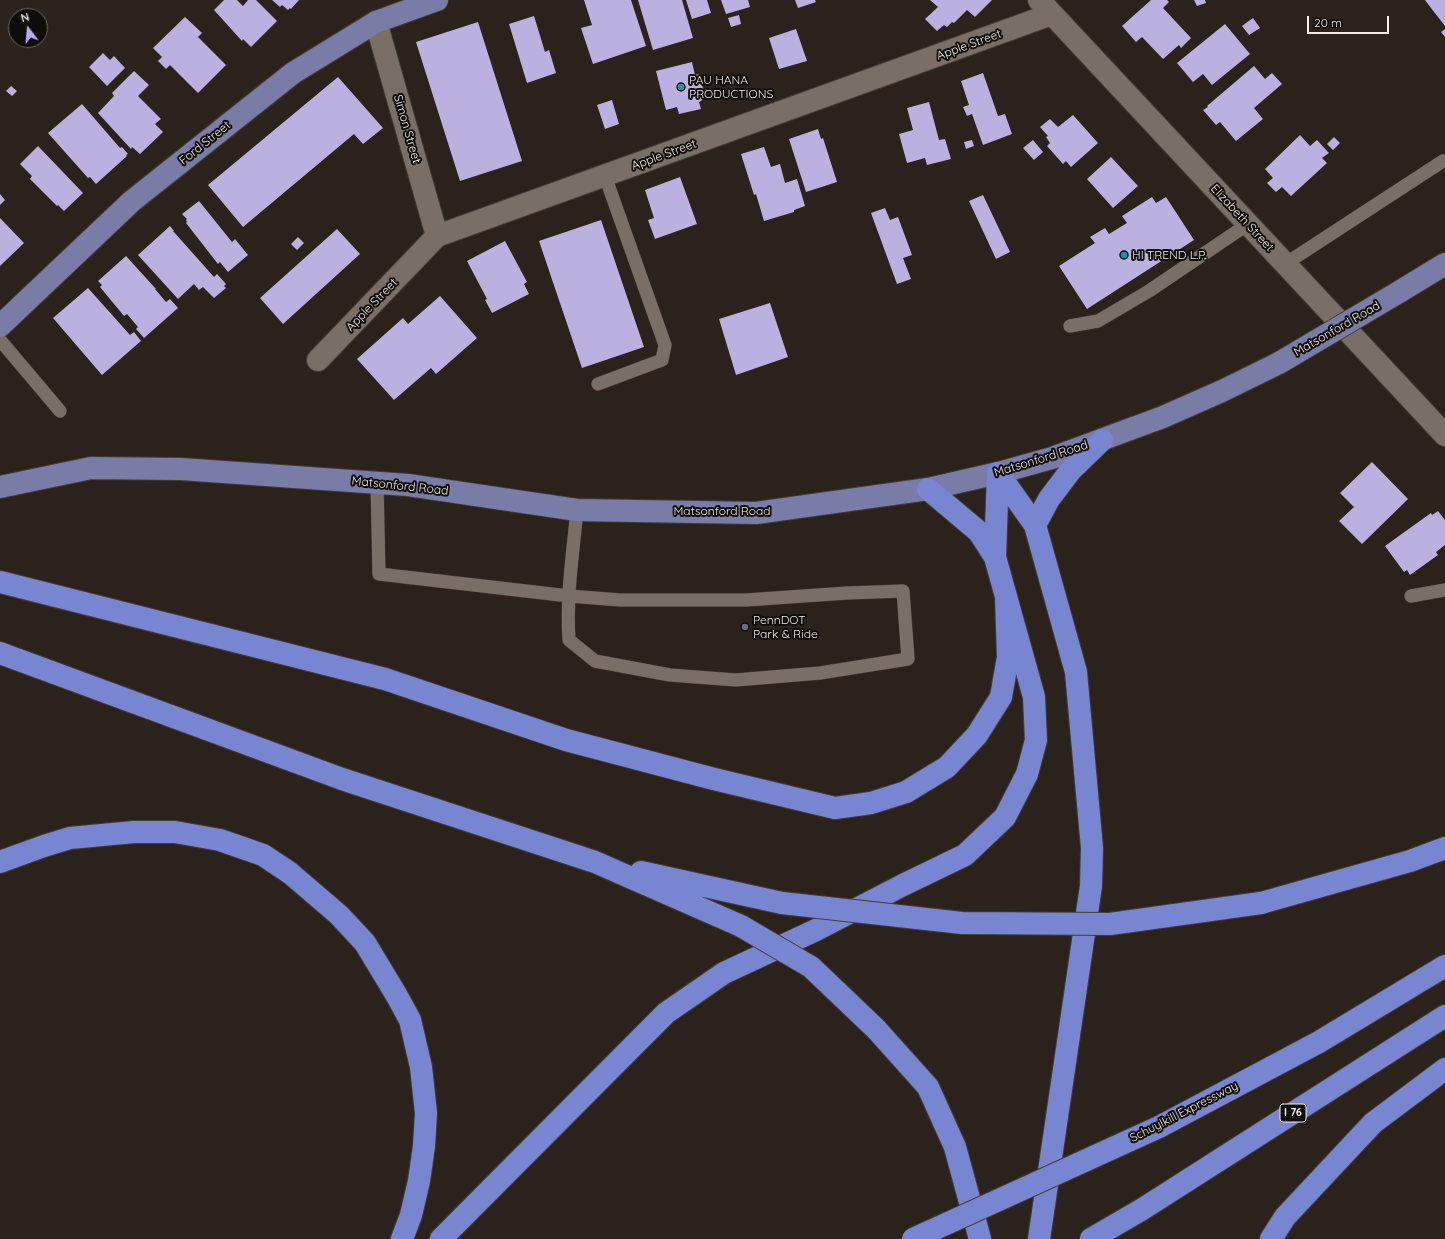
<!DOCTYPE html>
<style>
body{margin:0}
#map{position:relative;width:1445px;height:1239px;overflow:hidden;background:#2b221b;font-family:Quicksand,sans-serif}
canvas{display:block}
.north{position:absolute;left:8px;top:8px;width:40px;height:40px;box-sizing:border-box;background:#100c09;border:1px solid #6b6662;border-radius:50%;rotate:344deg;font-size:11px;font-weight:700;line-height:16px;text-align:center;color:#f3ece7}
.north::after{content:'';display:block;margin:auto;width:14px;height:18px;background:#bbaaf6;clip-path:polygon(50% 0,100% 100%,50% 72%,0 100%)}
.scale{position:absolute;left:1307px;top:16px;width:82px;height:18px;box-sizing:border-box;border:2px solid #f3ece7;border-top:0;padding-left:5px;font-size:12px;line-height:14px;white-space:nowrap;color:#f3ece7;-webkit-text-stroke:3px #100c09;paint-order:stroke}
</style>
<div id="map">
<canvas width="1445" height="1239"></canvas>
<div class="north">N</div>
<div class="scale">20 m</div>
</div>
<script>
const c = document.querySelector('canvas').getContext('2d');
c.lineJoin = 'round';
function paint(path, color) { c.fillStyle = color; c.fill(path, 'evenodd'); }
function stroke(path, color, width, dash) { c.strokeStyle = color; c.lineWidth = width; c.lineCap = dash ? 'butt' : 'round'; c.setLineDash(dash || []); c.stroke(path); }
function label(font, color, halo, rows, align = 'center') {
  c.font = font + ' Quicksand,sans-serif'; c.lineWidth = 4; c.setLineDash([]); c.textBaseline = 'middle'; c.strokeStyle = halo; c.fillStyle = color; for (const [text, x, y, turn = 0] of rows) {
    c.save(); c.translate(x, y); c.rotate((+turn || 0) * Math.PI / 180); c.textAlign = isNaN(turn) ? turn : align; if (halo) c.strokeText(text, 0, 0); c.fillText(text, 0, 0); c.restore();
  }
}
paint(new Path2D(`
 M 224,0 L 237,0 L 243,6 L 248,0 L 256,0 L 277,21 L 251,47 L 243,39 L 242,41 L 214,10 Z
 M 272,0 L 299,0 L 291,9 L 290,8 L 288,10 L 282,5 L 280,7 Z
 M 584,0 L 631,0 L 646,46 L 593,64 L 581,28 L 592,25 Z
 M 638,0 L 682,0 L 693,38 L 653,50 Z
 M 686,0 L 707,0 L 711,13 L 692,19 Z
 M 721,0 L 748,0 L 750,7 L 726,14 Z
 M 795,0 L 815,0 L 816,2 L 798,8 Z
 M 930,0 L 992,0 L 975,17 L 967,10 L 954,23 L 952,22 L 947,27 L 944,25 L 937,31 L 925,19 L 938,7 Z
 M 1151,0 L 1167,0 L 1169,2 L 1163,8 L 1191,38 L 1181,48 L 1179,45 L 1163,59 L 1142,37 L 1136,42 L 1122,26 Z
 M 1194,0 L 1205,0 L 1206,3 L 1197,6 Z
 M 1425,0 L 1445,0 L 1445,26 L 1431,8 Z
 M 739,15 L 741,24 L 731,27 L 728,18 Z
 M 534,16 L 545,52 L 549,50 L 556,73 L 527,83 L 509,24 Z
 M 185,17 L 202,33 L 198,37 L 226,65 L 198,93 L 170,65 L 166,69 L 158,61 L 162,57 L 153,48 Z
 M 1253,18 L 1260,28 L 1249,35 L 1242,26 Z
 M 478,22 L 522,161 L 460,181 L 416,42 Z
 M 1225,24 L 1250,54 L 1212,85 L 1203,74 L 1193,82 L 1177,63 Z
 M 796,29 L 807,61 L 779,69 L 769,38 Z
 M 1445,29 L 1445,37 L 1441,32 Z
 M 103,53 L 110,60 L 114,56 L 125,68 L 107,86 L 89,67 Z
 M 692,62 L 695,75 L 699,74 L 706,98 L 699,102 L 701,109 L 679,114 L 677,107 L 666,110 L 656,71 Z
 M 1254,66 L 1265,79 L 1272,73 L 1282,84 L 1254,108 L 1263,119 L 1236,141 L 1220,122 L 1216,125 L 1203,110 L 1208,107 L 1207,106 Z
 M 134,71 L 149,85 L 138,96 L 161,119 L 155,124 L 163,132 L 140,154 L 132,147 L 131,149 L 98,113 L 114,96 L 112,93 Z
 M 983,73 L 998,116 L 1005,114 L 1012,134 L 983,145 L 972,114 L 967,116 L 963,107 L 969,105 L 961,81 Z
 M 338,77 L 383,128 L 363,144 L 354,134 L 243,227 L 208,185 Z
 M 11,86 L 17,91 L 12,96 L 6,91 Z
 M 612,100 L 619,124 L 605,129 L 597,105 Z
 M 929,102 L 939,140 L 945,139 L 951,159 L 927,165 L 925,158 L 907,163 L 899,134 L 913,130 L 907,108 Z
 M 82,104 L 120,148 L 122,147 L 128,154 L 126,155 L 127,156 L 96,184 L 90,177 L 88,178 L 48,133 Z
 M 1073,115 L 1098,143 L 1071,167 L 1066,161 L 1063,164 L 1047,146 L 1050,143 L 1046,137 L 1048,136 L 1040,127 L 1050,119 L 1058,127 Z
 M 818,129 L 821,139 L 823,138 L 837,182 L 806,192 L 789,139 Z
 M 1300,135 L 1310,146 L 1317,140 L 1329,153 L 1322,158 L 1327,163 L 1291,196 L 1282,187 L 1276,192 L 1267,183 L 1273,178 L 1265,169 Z
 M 1334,137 L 1340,143 L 1333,150 L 1327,144 Z
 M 972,140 L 974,146 L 966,149 L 964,142 Z
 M 1033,140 L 1043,152 L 1034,160 L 1023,148 Z
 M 38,146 L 83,193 L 64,211 L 58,205 L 57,206 L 30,179 L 32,176 L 20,164 Z
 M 764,147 L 771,167 L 780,164 L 785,183 L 797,179 L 805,206 L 794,210 L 794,212 L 764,221 L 756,194 L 754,195 L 741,154 Z
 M 1111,157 L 1138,186 L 1113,208 L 1087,179 Z
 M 680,177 L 697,224 L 655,239 L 648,220 L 654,218 L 645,190 Z
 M 0,194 L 5,200 L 0,205 Z
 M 983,195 L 1010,252 L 996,259 L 969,201 Z
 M 1152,197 L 1156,203 L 1166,197 L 1194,240 L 1087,309 L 1059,266 L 1095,243 L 1090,237 L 1105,228 L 1109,234 L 1127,223 L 1122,216 Z
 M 199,201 L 232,242 L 235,239 L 248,255 L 228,272 L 220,262 L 218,264 L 186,223 L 187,222 L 186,220 L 187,219 L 182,214 Z
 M 885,208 L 890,220 L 898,217 L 912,255 L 903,258 L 911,279 L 897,284 L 871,213 Z
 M 0,218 L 24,243 L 0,266 Z
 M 601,220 L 644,347 L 582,368 L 539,241 Z
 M 170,226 L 174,231 L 173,231 L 214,277 L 217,274 L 226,284 L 224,286 L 226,288 L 214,298 L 203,287 L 199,290 L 194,284 L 178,299 L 138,255 Z
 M 337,229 L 360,254 L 283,324 L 260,298 Z
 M 298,237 L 304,243 L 297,250 L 291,244 Z
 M 505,241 L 527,282 L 524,284 L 529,294 L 492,313 L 485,300 L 487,299 L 467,261 Z
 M 126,256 L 156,289 L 155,289 L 166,302 L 170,299 L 178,308 L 144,338 L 136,329 L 138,327 L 127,314 L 124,316 L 100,287 L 102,285 L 98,281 Z
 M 88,288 L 130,335 L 134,332 L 141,341 L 102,375 L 53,318 Z
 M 440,296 L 477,338 L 436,374 L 431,368 L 394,400 L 357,359 L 403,318 L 408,324 Z
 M 770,303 L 788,357 L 736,375 L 719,319 Z
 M 1372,462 L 1408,499 L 1362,544 L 1339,521 L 1354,507 L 1340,493 Z
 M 1438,511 L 1445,520 L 1445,545 L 1436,552 L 1438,555 L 1410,575 L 1407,570 L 1404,572 L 1385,546 L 1431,513 L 1432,515 Z`), '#bcb0e1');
const lane = new Path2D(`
 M 1285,264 L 1443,161
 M 1070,326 L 1098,321 L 1149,291 L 1248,224
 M 0,340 L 60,411
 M 598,384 L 662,360 L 665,345 L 605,176
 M 377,483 L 379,574 L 569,596 L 620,600 L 746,600 L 847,593 L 903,591 L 908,659 L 820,673 L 736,680 L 670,675 L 595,661 L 569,640 C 566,597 573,552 577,510
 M 1411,596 L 1445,590`);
const street = new Path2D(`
 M 1039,0 L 1445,435
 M 376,22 L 437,236
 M 318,360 L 437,236 L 1052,14`);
const primary = new Path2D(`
 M 1399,292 L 1445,264
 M 0,326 L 132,201 L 293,73 L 376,22 L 437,0
 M 0,487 L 91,468 L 181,469 L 408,485 L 577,510 L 756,513 L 928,489 L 998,473 L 1052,458 L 1163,417 L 1222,391 L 1279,363`);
const highway = new Path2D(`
 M 998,473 L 1035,525 L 1076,672 L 1092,848 L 1091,886 L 1039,1239
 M 1035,525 L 1049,499 L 1071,470 L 1102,440
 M 995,557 L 998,473
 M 0,582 L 385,679 L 566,740 L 714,779 L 835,808 L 871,803 L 906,792 L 947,767 L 977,735 L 1001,697 L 1008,657 L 1006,597
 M 0,653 L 342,779 L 595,862 L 741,926
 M 0,862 L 44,846 L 70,838 L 134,832 L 175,832 L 220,840 L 263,855 L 290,873 L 339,915 L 365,943 L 397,996 L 410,1020 L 421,1067 L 426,1113 L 424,1146 L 419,1181 L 411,1215 L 402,1239
 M 641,872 L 782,903
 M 1261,903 L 1410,861 L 1445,848
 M 876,1029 L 928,1087 L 955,1147 L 980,1239
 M 1159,1127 L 1319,1042 L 1445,966
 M 441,1239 L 666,1013 L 724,973 L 816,930 L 903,885 L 965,855 L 1005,817 L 1027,774 L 1036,740 L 1034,697 L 995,557 L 979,532 L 928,489
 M 1091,1239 L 1141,1210 L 1445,1016
 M 1271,1239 L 1285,1217 L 1373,1123 L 1445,1069`);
stroke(lane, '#443c38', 14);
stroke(street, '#443c38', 24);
stroke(primary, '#443c38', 24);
stroke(highway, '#443c38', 24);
stroke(lane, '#7a6f66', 13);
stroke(street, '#7a6f66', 22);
stroke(primary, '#797ca6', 22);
stroke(highway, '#7885d1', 22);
const primaryBridge = new Path2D(`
 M 1279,363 L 1399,292`);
const highwayBridge = new Path2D(`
 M 782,903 L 962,923 L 1110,924 L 1261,903
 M 741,926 L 811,967 L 876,1029
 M 913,1239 L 1159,1127`);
stroke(primaryBridge, '#443c38', 24, []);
stroke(highwayBridge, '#443c38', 24, []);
stroke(primaryBridge, '#797ca6', 22);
stroke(highwayBridge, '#7885d1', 22);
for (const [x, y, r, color] of [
 [681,87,4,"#0f9aa8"],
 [1124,255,4,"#0f9aa8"],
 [745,627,4,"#5c6f8a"]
]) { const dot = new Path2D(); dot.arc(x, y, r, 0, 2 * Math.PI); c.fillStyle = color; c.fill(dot); stroke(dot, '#100c09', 1.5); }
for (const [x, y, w] of [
 [1293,1113,26]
]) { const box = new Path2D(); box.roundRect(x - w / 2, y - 9, w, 18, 3); c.fillStyle = '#100c09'; c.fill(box); stroke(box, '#f3ece7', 1); }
label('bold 11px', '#f3ece7', null, [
 ["I 76",1293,1113]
]);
label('12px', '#f3ece7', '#100c09', [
 ["Apple Street",969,45,-20],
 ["Simon Street",407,129,74],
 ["Ford Street",205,143,-39],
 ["Apple Street",664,155,-20],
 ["Elizabeth Street",1242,218,47],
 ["Apple Street",372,305,-46],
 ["Matsonford Road",1337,329,-30],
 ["Matsonford Road",1041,459,-17],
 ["Matsonford Road",400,486,6],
 ["Matsonford Road",722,511],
 ["Schuylkill Expressway",1184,1112,-27]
]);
label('12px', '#f3ece7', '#100c09', [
 ["PAU HANA",689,80],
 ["PRODUCTIONS",689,94],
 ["HI TREND L.P.",1132,255],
 ["PennDOT",753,620],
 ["Park & Ride",753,634]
], 'left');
</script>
